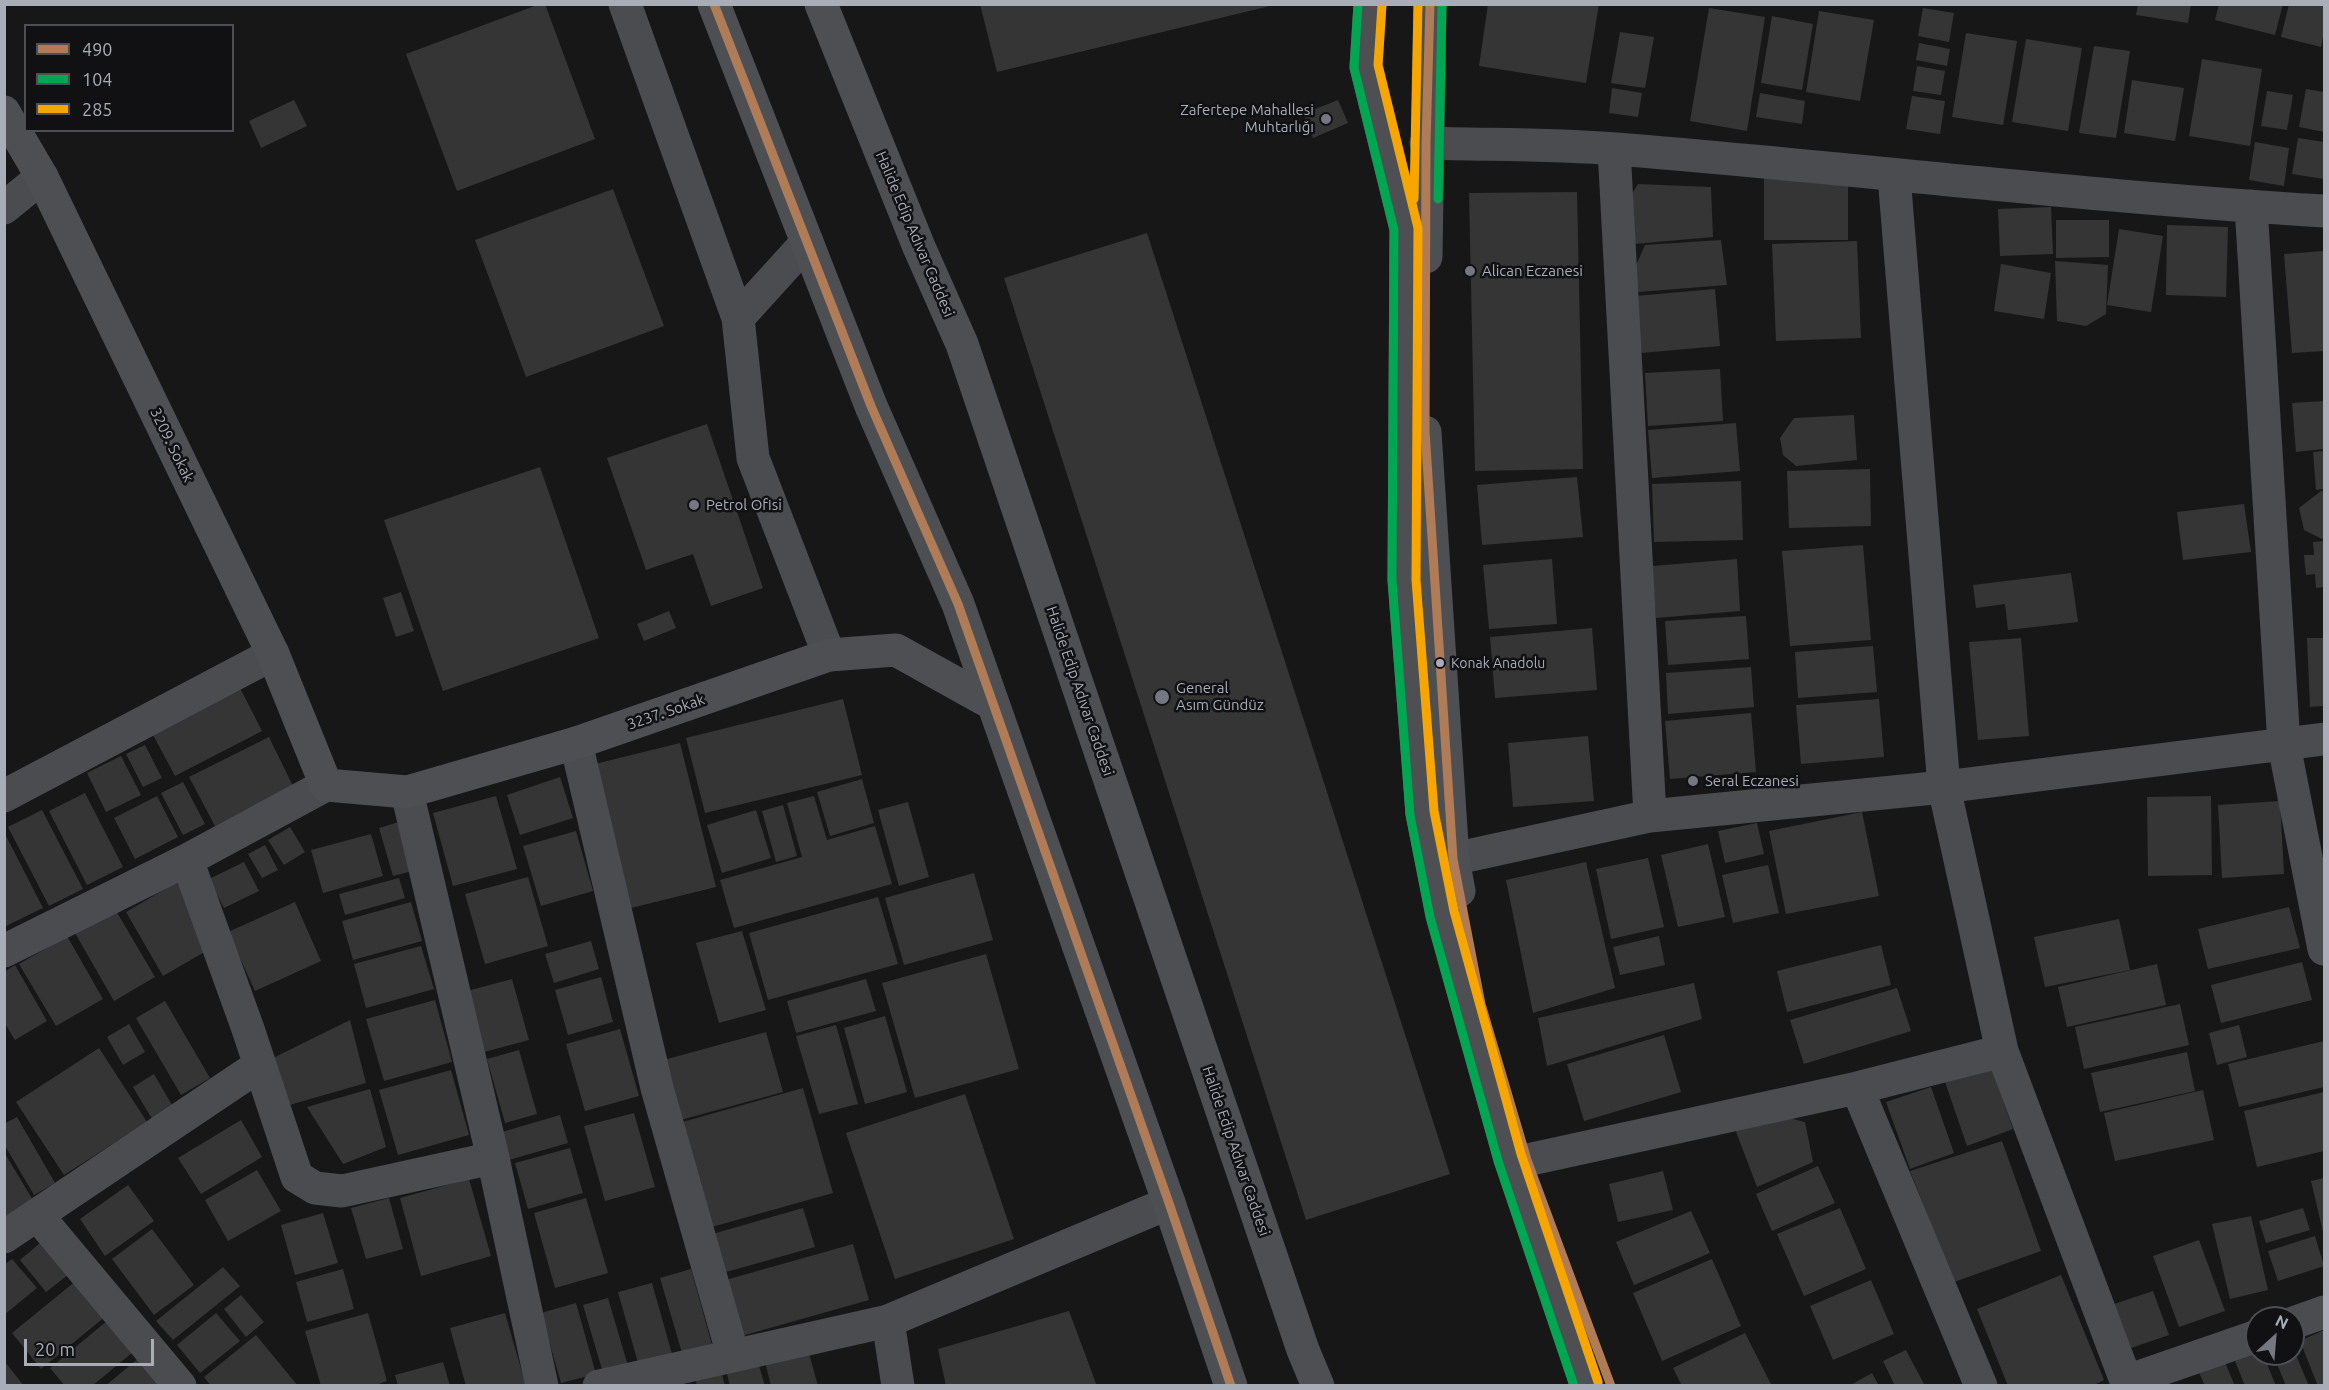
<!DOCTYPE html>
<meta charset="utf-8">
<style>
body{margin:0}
#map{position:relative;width:2329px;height:1390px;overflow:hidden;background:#171717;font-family:Ubuntu,sans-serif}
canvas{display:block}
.frame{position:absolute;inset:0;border:6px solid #a8adb8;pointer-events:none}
.legend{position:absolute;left:24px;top:24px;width:210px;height:108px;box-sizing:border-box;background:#111113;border:2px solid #4d4f55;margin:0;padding:8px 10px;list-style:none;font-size:18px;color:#a8adb8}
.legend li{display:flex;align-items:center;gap:12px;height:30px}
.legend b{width:30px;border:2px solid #4d4f55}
.north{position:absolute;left:2245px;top:1306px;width:60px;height:60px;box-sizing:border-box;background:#111113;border:2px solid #4d4f55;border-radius:50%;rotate:26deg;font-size:16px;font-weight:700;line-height:24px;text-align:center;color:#a8adb8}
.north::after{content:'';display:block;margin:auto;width:21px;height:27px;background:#757880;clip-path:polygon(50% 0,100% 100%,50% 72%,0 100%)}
.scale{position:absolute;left:24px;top:1339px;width:130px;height:27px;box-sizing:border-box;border:3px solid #a8adb8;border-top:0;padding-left:8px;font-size:18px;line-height:21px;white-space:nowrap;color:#a8adb8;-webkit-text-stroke:4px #111113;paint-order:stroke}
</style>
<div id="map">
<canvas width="2329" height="1390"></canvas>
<div class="frame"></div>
<ul class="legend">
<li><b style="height:8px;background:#b07c57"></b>490</li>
<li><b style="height:8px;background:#00a651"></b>104</li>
<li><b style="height:8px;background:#f7a600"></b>285</li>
</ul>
<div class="north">N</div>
<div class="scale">20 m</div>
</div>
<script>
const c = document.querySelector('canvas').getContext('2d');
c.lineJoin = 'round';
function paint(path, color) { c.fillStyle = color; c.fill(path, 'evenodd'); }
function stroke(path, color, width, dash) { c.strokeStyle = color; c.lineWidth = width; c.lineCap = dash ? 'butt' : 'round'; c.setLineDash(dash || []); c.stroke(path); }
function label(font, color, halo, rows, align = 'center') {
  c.font = font + ' Ubuntu,sans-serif'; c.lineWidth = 5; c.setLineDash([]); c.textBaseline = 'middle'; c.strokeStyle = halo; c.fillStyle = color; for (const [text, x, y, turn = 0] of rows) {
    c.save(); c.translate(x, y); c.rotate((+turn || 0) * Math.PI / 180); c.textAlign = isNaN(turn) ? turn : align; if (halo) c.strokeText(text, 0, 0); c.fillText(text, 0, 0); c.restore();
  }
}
paint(new Path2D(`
 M 540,4 L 545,4 L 595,139 L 457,191 L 406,54 Z
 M 980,4 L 1274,4 L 1274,5 L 997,72 Z
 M 1488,4 L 1599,4 L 1586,83 L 1479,66 Z
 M 2138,4 L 2191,4 L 2188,23 L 2136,15 Z
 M 2219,4 L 2283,4 L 2275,35 L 2215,20 Z
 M 2289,4 L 2324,4 L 2324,32 L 2321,47 L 2281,37 Z
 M 1709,8 L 1765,17 L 1747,131 L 1690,121 Z
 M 1923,8 L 1954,13 L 1949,42 L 1918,36 Z
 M 1819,11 L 1874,20 L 1860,101 L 1806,92 Z
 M 1772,16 L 1813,24 L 1802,90 L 1761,83 Z
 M 1620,32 L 1654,37 L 1645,88 L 1611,83 Z
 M 1966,33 L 2017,41 L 2003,125 L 1952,117 Z
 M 2026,39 L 2082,48 L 2068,131 L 2012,122 Z
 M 1919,43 L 1950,49 L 1947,66 L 1916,60 Z
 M 2094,46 L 2130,51 L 2116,138 L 2079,133 Z
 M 2202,59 L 2262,69 L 2250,146 L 2189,136 Z
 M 1917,66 L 1945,71 L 1941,95 L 1913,91 Z
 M 2132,80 L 2184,88 L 2175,141 L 2124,133 Z
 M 1612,88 L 1642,93 L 1638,117 L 1609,113 Z
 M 2306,89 L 2324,92 L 2324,132 L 2299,127 Z
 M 2267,91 L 2293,95 L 2287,130 L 2261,126 Z
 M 1760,93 L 1805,101 L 1802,124 L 1756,117 Z
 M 1912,96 L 1945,101 L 1940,134 L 1906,129 Z
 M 294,100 L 307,126 L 261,148 L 249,121 Z
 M 1338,100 L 1348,123 L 1313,138 L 1303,114 Z
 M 2298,138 L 2324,142 L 2324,179 L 2292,174 Z
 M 2255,142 L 2289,148 L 2284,186 L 2249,180 Z
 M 1848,177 L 1848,240 L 1764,240 L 1764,178 Z
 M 1638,184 L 1711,187 L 1713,237 L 1634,244 L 1627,202 Z
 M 613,189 L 664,326 L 526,377 L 475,240 Z
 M 1577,192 L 1583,469 L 1475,471 L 1469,193 Z
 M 2051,207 L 2053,254 L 2000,256 L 1998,209 Z
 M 2056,220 L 2109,220 L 2109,257 L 2056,258 Z
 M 2167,225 L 2228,227 L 2226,297 L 2166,295 Z
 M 2119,229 L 2163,236 L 2151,312 L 2107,305 Z
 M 1147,233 L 1450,1174 L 1306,1220 L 1004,278 Z
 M 1721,240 L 1727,285 L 1638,292 L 1633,272 L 1645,245 Z
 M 1857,241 L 1861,338 L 1776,341 L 1772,244 Z
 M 2324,251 L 2324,351 L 2292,353 L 2284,254 Z
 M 2055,261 L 2108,265 L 2106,314 L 2086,326 L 2057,321 Z
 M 2001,264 L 2051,273 L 2044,319 L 1994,311 Z
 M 1715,289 L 1720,346 L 1641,353 L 1635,296 Z
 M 1720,369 L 1723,421 L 1648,426 L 1645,373 Z
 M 2324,401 L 2324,449 L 2296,452 L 2292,403 Z
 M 1854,415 L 1857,460 L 1796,466 L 1783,455 L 1780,438 L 1794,418 Z
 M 1736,423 L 1740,471 L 1652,478 L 1648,430 Z
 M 707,424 L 763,588 L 711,606 L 693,554 L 646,570 L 607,458 Z
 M 2324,451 L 2324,489 L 2316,490 L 2313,452 Z
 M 540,467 L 599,638 L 443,691 L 384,520 Z
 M 1870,469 L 1871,526 L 1789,528 L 1787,471 Z
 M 1577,477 L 1583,537 L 1482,545 L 1477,485 Z
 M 1741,481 L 1743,540 L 1654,542 L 1652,484 Z
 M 2321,491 L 2324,491 L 2324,538 L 2322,539 L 2304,530 L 2299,508 Z
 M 2244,504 L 2251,552 L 2183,560 L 2177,512 Z
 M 2324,541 L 2324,587 L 2316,588 L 2315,574 L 2306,575 L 2304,555 L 2314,555 L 2313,542 Z
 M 1863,545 L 1871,640 L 1790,646 L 1782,551 Z
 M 1552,559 L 1557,624 L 1489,629 L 1483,565 Z
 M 1737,559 L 1740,611 L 1656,618 L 1652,566 Z
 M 2071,573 L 2078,622 L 2008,630 L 2005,604 L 1976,608 L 1973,585 Z
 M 401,592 L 414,631 L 396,637 L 383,598 Z
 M 669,611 L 676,628 L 644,641 L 637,624 Z
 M 1746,616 L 1749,659 L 1668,665 L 1665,621 Z
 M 1592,628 L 1597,690 L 1495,698 L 1490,637 Z
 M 2021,638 L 2029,736 L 1978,740 L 1969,642 Z
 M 2307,638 L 2324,638 L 2324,706 L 2310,707 Z
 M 1873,646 L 1877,692 L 1798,698 L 1795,652 Z
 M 1751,667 L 1754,707 L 1668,714 L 1666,673 Z
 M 240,688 L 262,731 L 175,776 L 152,733 Z
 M 843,699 L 862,775 L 705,813 L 686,738 Z
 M 1879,699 L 1884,757 L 1801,764 L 1796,705 Z
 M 1751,713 L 1756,772 L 1670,779 L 1665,721 Z
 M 1588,736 L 1594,801 L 1513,807 L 1508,743 Z
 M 269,737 L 293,786 L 215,826 L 189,777 Z
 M 680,743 L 716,887 L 631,908 L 595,764 Z
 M 145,745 L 162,778 L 143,787 L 126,754 Z
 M 121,756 L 141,795 L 106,812 L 87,773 Z
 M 560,777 L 573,818 L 520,835 L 507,795 Z
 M 862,779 L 874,823 L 830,836 L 817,792 Z
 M 183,782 L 205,824 L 183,835 L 161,793 Z
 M 85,793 L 123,867 L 87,885 L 49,811 Z
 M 157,796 L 178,837 L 135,859 L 114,818 Z
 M 496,796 L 517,869 L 453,886 L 433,813 Z
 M 814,796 L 827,840 L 875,826 L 892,884 L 734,928 L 720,880 L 802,857 L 787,803 Z
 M 2211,796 L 2212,875 L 2148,876 L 2147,797 Z
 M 2280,801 L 2284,874 L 2222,878 L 2218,805 Z
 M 908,802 L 929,877 L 899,886 L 878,810 Z
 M 783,805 L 797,856 L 776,862 L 762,811 Z
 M 42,810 L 83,889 L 49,906 L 8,827 Z
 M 756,810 L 771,858 L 722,873 L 707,825 Z
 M 1862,812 L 1879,896 L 1786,914 L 1769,831 Z
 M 402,821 L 416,870 L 393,876 L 379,828 Z
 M 1757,823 L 1764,854 L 1725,863 L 1718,831 Z
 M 290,827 L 305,852 L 284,865 L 268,840 Z
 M 576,831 L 593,891 L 541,906 L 523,846 Z
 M 4,832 L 43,908 L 4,927 Z
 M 371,834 L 383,876 L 323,893 L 311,850 Z
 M 1708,844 L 1725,917 L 1678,927 L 1661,855 Z
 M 265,845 L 278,870 L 262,878 L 248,854 Z
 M 1648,858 L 1664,927 L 1611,939 L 1596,869 Z
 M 244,862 L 259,891 L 224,908 L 209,879 Z
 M 1586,862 L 1615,988 L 1533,1013 L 1506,880 Z
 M 1768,865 L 1779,913 L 1733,923 L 1722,875 Z
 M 974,873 L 993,940 L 904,965 L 885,898 Z
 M 528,877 L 548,946 L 485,964 L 465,894 Z
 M 399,878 L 405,898 L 345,915 L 339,894 Z
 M 177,882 L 215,946 L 163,976 L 126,912 Z
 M 878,897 L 898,964 L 768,1000 L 749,933 Z
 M 295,902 L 321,961 L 255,991 L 228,932 Z
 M 411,902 L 422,941 L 353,960 L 342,921 Z
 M 2289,907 L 2300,948 L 2208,969 L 2198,929 Z
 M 115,909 L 155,977 L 114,1001 L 75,933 Z
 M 2119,919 L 2130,970 L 2045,987 L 2034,937 Z
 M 742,931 L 766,1010 L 719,1023 L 696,943 Z
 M 67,936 L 103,999 L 56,1026 L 19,964 Z
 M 1659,936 L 1665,965 L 1620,975 L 1613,947 Z
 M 591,941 L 599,969 L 554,983 L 545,954 Z
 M 1881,945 L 1891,985 L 1787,1012 L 1777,971 Z
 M 421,946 L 434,989 L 366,1008 L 354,964 Z
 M 986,954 L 1019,1069 L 915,1098 L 882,983 Z
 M 2302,962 L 2312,1000 L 2221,1023 L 2211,985 Z
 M 2157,964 L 2166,1005 L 2067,1027 L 2058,987 Z
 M 15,965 L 47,1021 L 15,1040 L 4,1022 L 4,972 Z
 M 601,977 L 613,1022 L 568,1035 L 555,990 Z
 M 512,979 L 529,1040 L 484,1052 L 467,991 Z
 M 866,979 L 876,1011 L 796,1033 L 787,1001 Z
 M 1694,983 L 1702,1019 L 1547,1066 L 1538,1018 Z
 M 1897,988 L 1911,1031 L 1804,1064 L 1790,1020 Z
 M 435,1000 L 452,1062 L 384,1081 L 366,1019 Z
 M 165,1001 L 210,1078 L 181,1095 L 136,1018 Z
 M 2180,1004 L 2189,1045 L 2084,1069 L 2075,1027 Z
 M 885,1016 L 907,1092 L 865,1104 L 844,1028 Z
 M 350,1020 L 366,1083 L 286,1106 L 273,1058 Z
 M 129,1024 L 145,1052 L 123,1065 L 107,1037 Z
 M 836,1025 L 858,1104 L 819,1114 L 796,1036 Z
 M 2239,1025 L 2247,1057 L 2217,1065 L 2209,1033 Z
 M 620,1029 L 639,1096 L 585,1111 L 566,1044 Z
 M 766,1032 L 783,1092 L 677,1121 L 660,1061 Z
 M 1664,1035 L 1681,1092 L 1584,1121 L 1567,1064 Z
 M 2324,1041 L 2324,1087 L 2239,1107 L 2228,1064 Z
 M 99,1048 L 147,1122 L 64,1175 L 16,1102 Z
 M 519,1050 L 537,1114 L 505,1123 L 487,1059 Z
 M 2187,1052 L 2195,1091 L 2100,1112 L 2091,1073 Z
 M 1991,1066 L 2013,1129 L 1967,1146 L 1945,1082 Z
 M 451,1070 L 469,1135 L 398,1155 L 379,1090 Z
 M 154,1074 L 176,1112 L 155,1124 L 133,1087 Z
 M 1931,1087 L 1954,1153 L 1910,1169 L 1886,1102 Z
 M 803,1088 L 833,1193 L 708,1228 L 679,1123 Z
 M 370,1089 L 386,1147 L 343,1164 L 307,1107 Z
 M 2203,1090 L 2214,1140 L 2115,1161 L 2104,1113 Z
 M 2324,1092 L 2324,1151 L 2257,1167 L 2244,1111 Z
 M 965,1094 L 1014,1239 L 895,1279 L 846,1133 Z
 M 634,1113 L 655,1187 L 605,1201 L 584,1126 Z
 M 560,1115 L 568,1143 L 509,1160 L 502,1132 Z
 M 17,1117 L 55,1183 L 34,1195 L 4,1144 L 4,1124 Z
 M 1785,1117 L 1805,1122 L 1813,1162 L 1757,1187 L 1735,1129 Z
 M 241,1120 L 262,1157 L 201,1194 L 178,1158 Z
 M 2002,1141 L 2041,1251 L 1954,1282 L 1910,1171 Z
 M 570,1148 L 583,1193 L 528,1209 L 515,1163 Z
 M 4,1152 L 33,1200 L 4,1217 Z
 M 1818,1166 L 1835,1203 L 1772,1231 L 1756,1194 Z
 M 257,1170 L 281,1211 L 228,1241 L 205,1200 Z
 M 1663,1171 L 1673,1210 L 1618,1222 L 1609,1184 Z
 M 2324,1178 L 2324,1236 L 2311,1181 Z
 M 469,1179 L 491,1256 L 421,1276 L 400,1198 Z
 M 128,1185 L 154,1221 L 105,1256 L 80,1219 Z
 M 389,1198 L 403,1249 L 366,1259 L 351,1208 Z
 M 586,1198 L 608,1273 L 555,1288 L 534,1213 Z
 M 803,1208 L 815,1247 L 719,1274 L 709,1235 Z
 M 1840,1208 L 1866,1269 L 1804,1296 L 1777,1234 Z
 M 2303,1208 L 2310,1230 L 2266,1243 L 2259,1221 Z
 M 1691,1211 L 1710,1253 L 1634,1285 L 1616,1242 Z
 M 323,1213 L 338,1263 L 295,1275 L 281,1225 Z
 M 2251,1216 L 2268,1290 L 2230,1299 L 2212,1224 Z
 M 152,1229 L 194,1285 L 154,1315 L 112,1259 Z
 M 2315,1236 L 2324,1266 L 2278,1281 L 2268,1251 Z
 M 46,1238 L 73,1271 L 46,1292 L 20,1260 Z
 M 2199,1240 L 2225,1311 L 2179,1327 L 2153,1256 Z
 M 853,1244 L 869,1300 L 738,1337 L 722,1281 Z
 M 12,1259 L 37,1288 L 4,1315 L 4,1265 Z
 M 1712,1259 L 1741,1326 L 1662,1361 L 1633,1293 Z
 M 223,1267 L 240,1286 L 173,1340 L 156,1321 Z
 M 343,1269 L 354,1309 L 307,1322 L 296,1282 Z
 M 691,1269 L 712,1345 L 682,1353 L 660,1278 Z
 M 2061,1275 L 2104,1380 L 2092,1386 L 2008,1386 L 1977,1309 Z
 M 77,1280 L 106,1316 L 41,1369 L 12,1333 Z
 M 1871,1280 L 1894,1334 L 1833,1360 L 1810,1306 Z
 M 652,1283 L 672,1354 L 638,1363 L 618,1292 Z
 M 2153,1291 L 2169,1335 L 2131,1348 L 2114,1304 Z
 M 241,1295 L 264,1322 L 246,1337 L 224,1309 Z
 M 608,1298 L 628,1366 L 603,1373 L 583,1305 Z
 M 576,1303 L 596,1374 L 561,1383 L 541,1313 Z
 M 1069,1311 L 1097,1386 L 946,1386 L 938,1349 Z
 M 216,1313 L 240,1341 L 200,1373 L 177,1345 Z
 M 368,1313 L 387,1381 L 373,1386 L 321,1386 L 305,1331 Z
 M 505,1313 L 526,1386 L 466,1386 L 450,1328 Z
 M 107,1321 L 133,1352 L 92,1386 L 65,1386 L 50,1368 Z
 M 2324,1330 L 2324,1386 L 2318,1386 L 2300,1341 Z
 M 1745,1333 L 1772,1386 L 1682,1386 L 1673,1368 Z
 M 256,1335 L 298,1386 L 211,1386 L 204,1377 Z
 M 807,1346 L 818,1386 L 771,1386 L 764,1358 Z
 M 2293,1348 L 2309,1386 L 2286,1386 L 2273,1354 L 2293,1354 Z
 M 1906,1350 L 1925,1386 L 1895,1386 L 1883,1361 Z
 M 2257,1352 L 2257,1354 L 2263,1354 L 2276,1386 L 2245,1386 L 2235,1361 Z
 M 145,1353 L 171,1386 L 105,1386 Z
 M 2224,1360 L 2235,1386 L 2205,1386 L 2198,1370 Z
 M 5,1362 L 24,1386 L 5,1386 Z
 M 443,1362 L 450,1386 L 398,1386 L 395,1375 Z
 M 758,1362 L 765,1386 L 730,1386 L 726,1370 Z
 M 721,1370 L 725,1386 L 697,1386 L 695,1378 Z
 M 1872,1373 L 1879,1386 L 1849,1386 Z`), '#353536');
stroke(new Path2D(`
 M 625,4 L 738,318 L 807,242
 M 1426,143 C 1489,145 1553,144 1616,149 C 1853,168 2088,197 2324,211
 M 1614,149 L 1650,816
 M 1894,176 L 1944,787 L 2002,1051 L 2128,1386
 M 2251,206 L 2284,745 L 2324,949
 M 4,208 L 42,177
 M 738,318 L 753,458 L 829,655
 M 576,743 L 657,1088 L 733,1355
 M 407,792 L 493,1158 L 542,1386
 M 4,796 L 273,654
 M 1453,859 L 1650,816 L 1944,787 L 2324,739
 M 187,860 L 248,1029 L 297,1177 L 315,1188 L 342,1191 L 493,1158
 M 4,951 L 187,860 L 326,785
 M 1857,1088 L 1981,1386
 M 1527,1160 L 1857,1088 L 2002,1051
 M 38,1216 L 180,1386
 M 4,1237 L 260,1065
 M 2293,1323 L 2324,1312
 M 2127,1381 L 2257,1336
 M 599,1386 L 888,1321
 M 898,1386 L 888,1321 L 1169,1203`), '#4b4c50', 33);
stroke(new Path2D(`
 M 714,4 L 871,406 L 958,604 L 1169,1203 L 1231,1386
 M 821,4 L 919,247 L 962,344 L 1303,1350 L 1318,1386
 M 1370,4 L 1366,66 L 1406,229 L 1404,580 L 1422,813 L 1442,914 L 1510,1158 L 1587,1386
 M 4,112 L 42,177 L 273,654 L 326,785 L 407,792 L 576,743 L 829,655 L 896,650 L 993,704
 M 1426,257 L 1430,4
 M 1425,432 L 1453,859 L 1459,891`), '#4d4f52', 33);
stroke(new Path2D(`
 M 714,4 L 871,406 L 958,604 L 1169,1203 L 1231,1386
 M 1430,4 L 1426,143 L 1425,431 L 1453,859 L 1481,1004 L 1527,1160 L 1611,1386`), '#b07c57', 9);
stroke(new Path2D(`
 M 1358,4 L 1354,68 L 1394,230 L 1392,580 L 1410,815 L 1430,917 L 1498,1161 L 1574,1386
 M 1438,199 L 1442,4`), '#00a651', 9);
stroke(new Path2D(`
 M 1382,5 L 1378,65 L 1418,228 L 1416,580 L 1434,811 L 1454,911 L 1521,1154 L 1598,1382
 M 1414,199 L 1418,4`), '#f7a600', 9);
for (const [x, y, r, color] of [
 [1326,119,6,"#757880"],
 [1470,271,6,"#757880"],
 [694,505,6,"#757880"],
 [1440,663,5,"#a8adb8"],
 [1162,697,8,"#757880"],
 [1693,781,6,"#757880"]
]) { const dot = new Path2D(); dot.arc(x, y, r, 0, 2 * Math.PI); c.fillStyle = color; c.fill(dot); stroke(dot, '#111113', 2); }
label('14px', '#a8adb8', '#111113', [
 ["Konak Anadolu",1451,663]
], 'left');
label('15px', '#a8adb8', '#111113', [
 ["Zafertepe Mahallesi",1314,110,"right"],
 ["Muhtarlığı",1314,127,"right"],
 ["Alican Eczanesi",1482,271],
 ["Petrol Ofisi",706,505],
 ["General",1176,688],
 ["Asım Gündüz",1176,705],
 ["Seral Eczanesi",1705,781]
], 'left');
label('15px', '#a8adb8', '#111113', [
 ["Halide Edip Adıvar Caddesi",915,234,67],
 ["3209. Sokak",172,445,64],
 ["Halide Edip Adıvar Caddesi",1080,691,71],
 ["3237. Sokak",666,712,-19],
 ["Halide Edip Adıvar Caddesi",1236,1151,71]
]);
</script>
